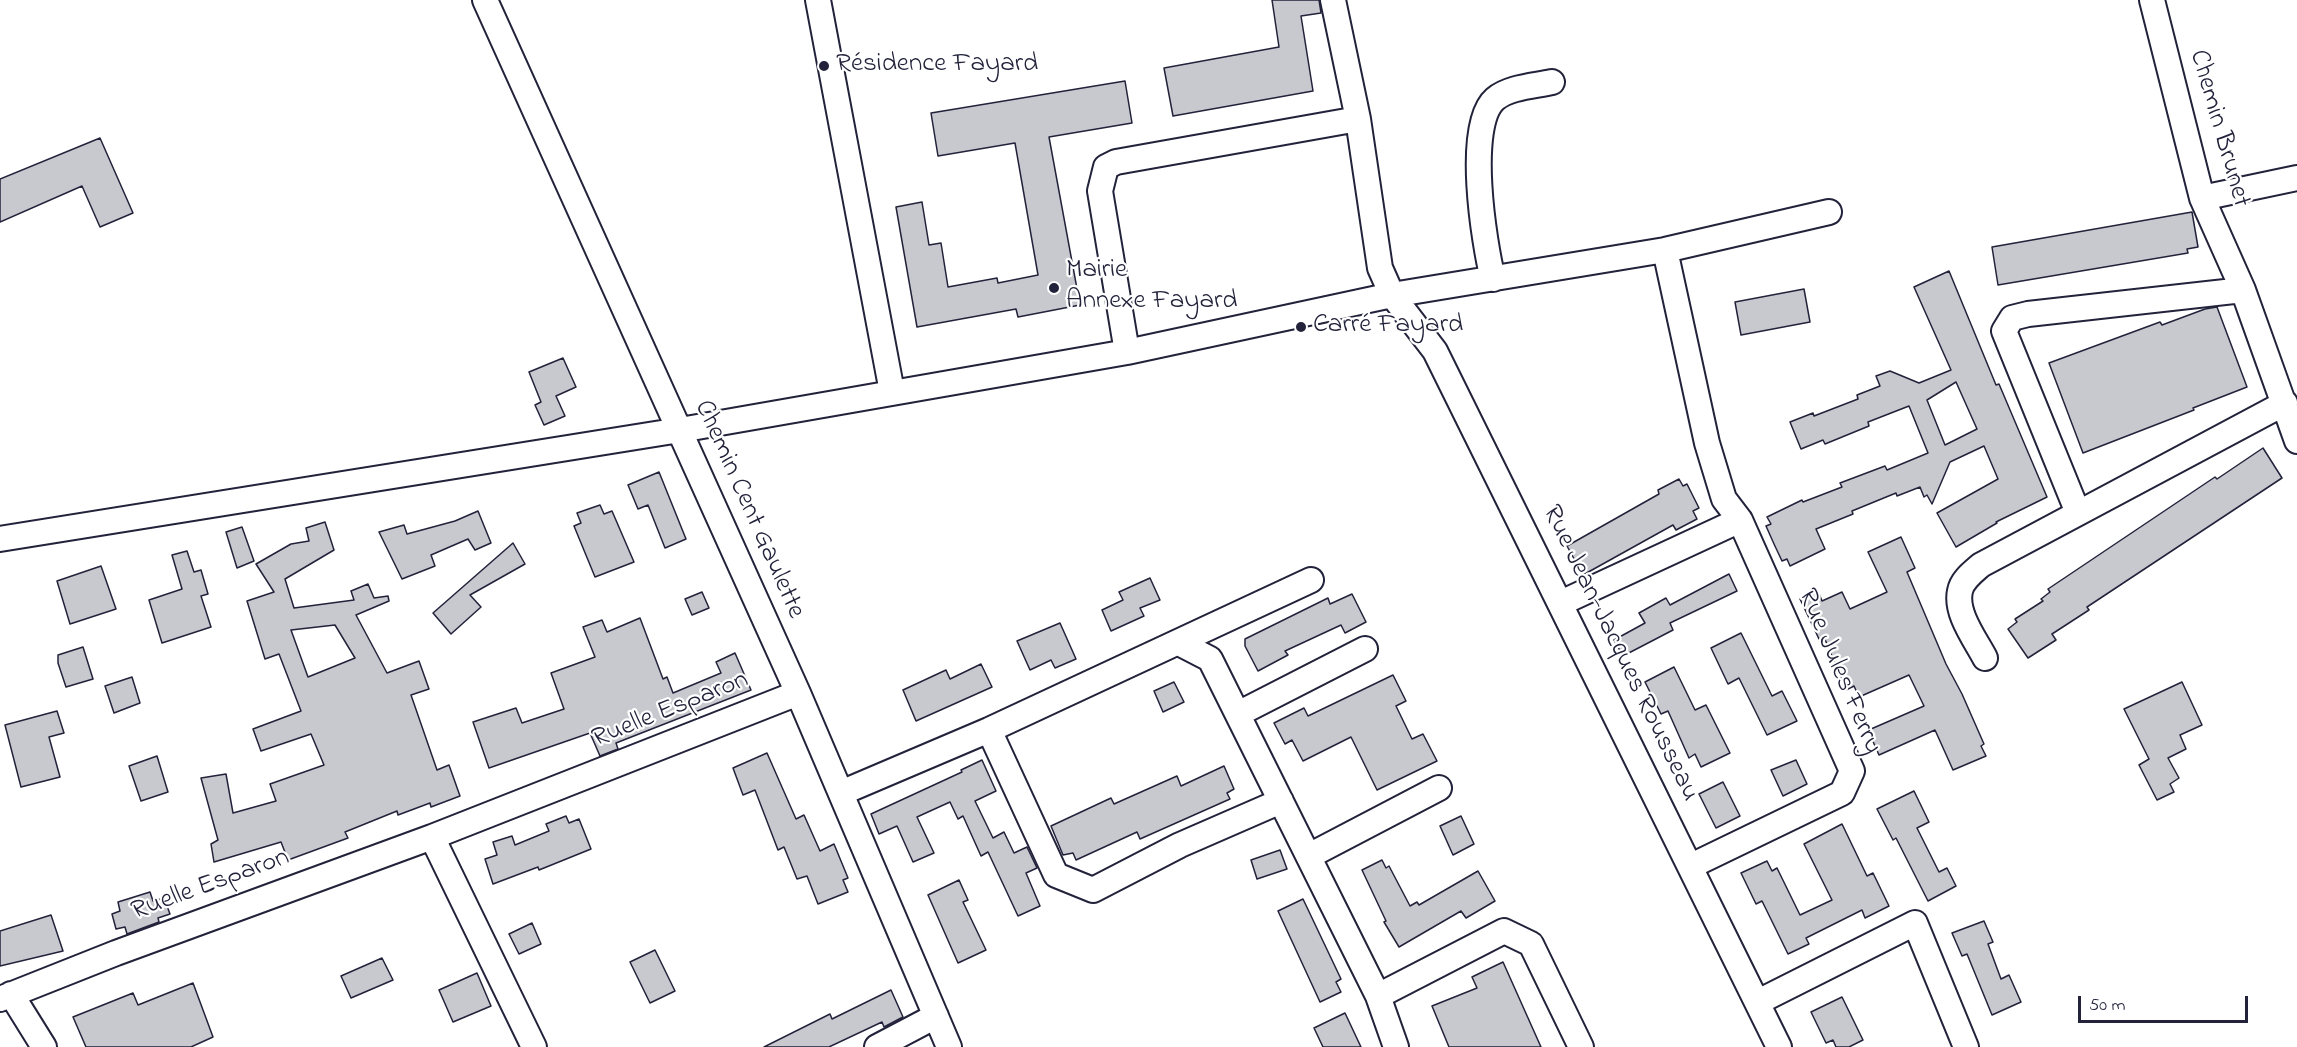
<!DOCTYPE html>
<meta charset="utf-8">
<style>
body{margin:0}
#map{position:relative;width:2297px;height:1047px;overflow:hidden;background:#fff;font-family:"Indie Flower",sans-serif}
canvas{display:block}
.scale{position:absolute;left:2078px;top:996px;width:170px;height:27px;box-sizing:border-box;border:3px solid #22223b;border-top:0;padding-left:8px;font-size:18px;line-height:21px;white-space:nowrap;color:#22223b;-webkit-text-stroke:4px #fff;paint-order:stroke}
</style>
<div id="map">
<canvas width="2297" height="1047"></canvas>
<div class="scale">50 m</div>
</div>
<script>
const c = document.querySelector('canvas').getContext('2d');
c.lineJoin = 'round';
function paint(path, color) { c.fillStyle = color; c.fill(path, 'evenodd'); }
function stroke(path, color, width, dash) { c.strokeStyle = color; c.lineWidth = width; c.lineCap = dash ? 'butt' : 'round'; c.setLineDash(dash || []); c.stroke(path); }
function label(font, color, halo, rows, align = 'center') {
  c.font = font + ' "Indie Flower",sans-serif'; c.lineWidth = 4.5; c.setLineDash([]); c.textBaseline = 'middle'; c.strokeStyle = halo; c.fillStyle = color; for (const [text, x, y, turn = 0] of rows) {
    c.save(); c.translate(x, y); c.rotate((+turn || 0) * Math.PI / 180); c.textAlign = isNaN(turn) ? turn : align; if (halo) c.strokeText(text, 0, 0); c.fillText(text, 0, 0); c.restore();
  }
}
const building = new Path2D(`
 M 1272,0 L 1319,0 L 1321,13 L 1301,16 L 1313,91 L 1173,116 L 1164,68 L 1279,47 Z
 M 1125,81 L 1132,123 L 1049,137 L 1080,305 L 1018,317 L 1016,309 L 917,327 L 896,207 L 922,202 L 929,245 L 941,243 L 948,287 L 997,278 L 998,283 L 1038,275 L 1015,143 L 938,156 L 931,113 Z
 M 100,138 L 133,213 L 100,227 L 82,186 L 0,222 L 0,179 Z
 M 2192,212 L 2198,247 L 2187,249 L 2188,253 L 1998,285 L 1992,247 Z
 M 1949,271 L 1996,385 L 1999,384 L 2047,497 L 1996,522 L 1997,523 L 1956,547 L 1937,513 L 1998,479 L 1984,446 L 1950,462 L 1932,504 L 1927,495 L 1924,497 L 1920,487 L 1897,496 L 1896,493 L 1852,511 L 1853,514 L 1816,529 L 1825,549 L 1790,566 L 1787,559 L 1782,561 L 1774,544 L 1766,526 L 1771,524 L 1767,517 L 1802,500 L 1803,502 L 1842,487 L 1840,483 L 1885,466 L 1887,470 L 1928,453 L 1909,406 L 1868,422 L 1869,426 L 1825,444 L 1823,440 L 1801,449 L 1790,422 L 1813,413 L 1814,416 L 1858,399 L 1857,395 L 1880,386 L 1876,376 L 1890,371 L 1919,383 L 1951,370 L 1914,287 ZM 1956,382 L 1977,429 L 1945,445 L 1927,400 Z
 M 1804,289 L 1810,322 L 1741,335 L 1735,302 Z
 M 2217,307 L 2247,387 L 2193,408 L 2194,410 L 2083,453 L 2049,363 L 2160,322 L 2162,325 L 2205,309 Z
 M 563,358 L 576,387 L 556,396 L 565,416 L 544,425 L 535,405 L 541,402 L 529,372 Z
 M 2263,448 L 2282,478 L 2087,607 L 2089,610 L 2052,634 L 2056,640 L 2028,658 L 2008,629 L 2017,622 L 2015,619 L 2043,601 L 2041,599 L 2050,592 L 2048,589 L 2215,477 L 2217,479 Z
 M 659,472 L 686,539 L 665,548 L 648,505 L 638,509 L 628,485 Z
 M 1679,479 L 1683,486 L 1687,484 L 1699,508 L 1693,511 L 1697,519 L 1676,530 L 1673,525 L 1583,575 L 1567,546 L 1659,494 L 1658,490 Z
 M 600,505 L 604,514 L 612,511 L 634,562 L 595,577 L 574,526 L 581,523 L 577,513 Z
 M 478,511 L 491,543 L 475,550 L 468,539 L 431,555 L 435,566 L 402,579 L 379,532 L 404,525 L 407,534 L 455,521 Z
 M 325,522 L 334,550 L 285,579 L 294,608 L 354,600 L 351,591 L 368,584 L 374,598 L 388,596 L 389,601 L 356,615 L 387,673 L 419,661 L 429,689 L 411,695 L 437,770 L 449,765 L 460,796 L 431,807 L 430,803 L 398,815 L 397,811 L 345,832 L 348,838 L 288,860 L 281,842 L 214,862 L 211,844 L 218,840 L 201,778 L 226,774 L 233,813 L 276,801 L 270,784 L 324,765 L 311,734 L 261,751 L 253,729 L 301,711 L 279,654 L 265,659 L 247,601 L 274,592 L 256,564 L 291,544 L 309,541 L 306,528 ZM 335,625 L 355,658 L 308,677 L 291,630 Z
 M 242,527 L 254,561 L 237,568 L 226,532 Z
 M 1901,537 L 1915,568 L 1907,572 L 1946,664 L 1962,694 L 1984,744 L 1981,746 L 1986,756 L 1953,770 L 1935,730 L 1879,755 L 1871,737 L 1871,729 L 1924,706 L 1909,675 L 1859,697 L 1854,686 L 1846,690 L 1824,637 L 1819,639 L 1800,599 L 1818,591 L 1822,601 L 1842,592 L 1850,609 L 1887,592 L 1868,552 Z
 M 513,543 L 525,564 L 470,595 L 481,607 L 451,634 L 433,613 Z
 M 187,551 L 194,572 L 201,570 L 208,594 L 201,596 L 211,627 L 162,643 L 149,600 L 182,589 L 172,555 Z
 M 101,566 L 116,609 L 70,624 L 57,581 Z
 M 1729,574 L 1737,591 L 1670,623 L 1673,630 L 1623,656 L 1614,640 L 1645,623 L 1639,613 L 1666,598 L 1670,605 Z
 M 1150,578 L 1160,600 L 1140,608 L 1144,616 L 1111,631 L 1102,610 L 1123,600 L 1119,592 Z
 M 702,592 L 709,608 L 692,615 L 685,599 Z
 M 1352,594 L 1366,622 L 1345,633 L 1341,625 L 1285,651 L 1288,655 L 1258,671 L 1245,646 L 1245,639 L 1328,598 L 1330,604 Z
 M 640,618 L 663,679 L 667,677 L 673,693 L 721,673 L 716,662 L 735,653 L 751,690 L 616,743 L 618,749 L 600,756 L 590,733 L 489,768 L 473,722 L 516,708 L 522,723 L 564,709 L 551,673 L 595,657 L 583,627 L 602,620 L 607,632 Z
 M 1060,623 L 1076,659 L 1055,668 L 1051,660 L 1030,670 L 1017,641 Z
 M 1741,633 L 1772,696 L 1782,691 L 1797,721 L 1767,735 L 1739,678 L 1728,684 L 1711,648 Z
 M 83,647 L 93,679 L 66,687 L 58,663 L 58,655 Z
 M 981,664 L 992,687 L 916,721 L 903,690 L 946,670 L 950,679 Z
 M 1674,667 L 1695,710 L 1706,705 L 1730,753 L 1701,767 L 1695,754 L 1689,758 L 1668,711 L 1661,714 L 1645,682 Z
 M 1393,675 L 1406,701 L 1396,706 L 1412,739 L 1423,734 L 1437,761 L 1377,790 L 1351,737 L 1303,761 L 1292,740 L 1285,744 L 1274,723 L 1304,708 L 1308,716 Z
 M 132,677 L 140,703 L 114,713 L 105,686 Z
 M 1174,682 L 1184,702 L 1163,712 L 1154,691 Z
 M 2182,682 L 2202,725 L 2180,735 L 2186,749 L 2168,758 L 2179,778 L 2170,784 L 2174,792 L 2157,800 L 2139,765 L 2149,759 L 2124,709 Z
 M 57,711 L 64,733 L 49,737 L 60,777 L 21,787 L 5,725 Z
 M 767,753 L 796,819 L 804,815 L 820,851 L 834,844 L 848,878 L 843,880 L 848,892 L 818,904 L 807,876 L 797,879 L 784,847 L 778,850 L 755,790 L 743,795 L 733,768 Z
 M 157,756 L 168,792 L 141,801 L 129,766 Z
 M 982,760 L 996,791 L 975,801 L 993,838 L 1004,832 L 1014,853 L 1027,847 L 1037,868 L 1026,873 L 1040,906 L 1018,916 L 988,852 L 981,856 L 963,816 L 958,819 L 950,802 L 917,817 L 934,853 L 913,862 L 897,826 L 879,834 L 871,814 L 962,772 L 961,770 Z
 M 1796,760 L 1807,784 L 1783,796 L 1771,770 Z
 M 1224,766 L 1234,789 L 1227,793 L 1230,799 L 1140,839 L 1137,832 L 1076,860 L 1073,853 L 1063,855 L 1051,826 L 1111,798 L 1114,804 L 1177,776 L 1181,786 Z
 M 1723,782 L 1740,816 L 1716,828 L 1699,794 Z
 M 1914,791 L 1929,822 L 1917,828 L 1939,872 L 1947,868 L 1956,886 L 1928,901 L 1896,838 L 1893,840 L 1877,809 Z
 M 566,816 L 569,823 L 579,819 L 591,849 L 539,870 L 538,867 L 493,884 L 485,859 L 497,855 L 493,842 L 512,836 L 515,845 L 549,831 L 546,824 Z
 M 1461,816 L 1474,844 L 1453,855 L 1440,826 Z
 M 1842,824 L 1867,876 L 1873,873 L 1889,906 L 1865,918 L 1862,910 L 1806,938 L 1809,944 L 1788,954 L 1762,901 L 1756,904 L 1741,873 L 1767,861 L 1772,871 L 1777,868 L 1800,915 L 1832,900 L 1804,844 Z
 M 1280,850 L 1287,869 L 1257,879 L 1251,860 Z
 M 1382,860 L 1386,868 L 1389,866 L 1410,906 L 1417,902 L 1419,905 L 1478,871 L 1495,901 L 1466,918 L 1461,911 L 1399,947 L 1384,922 L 1386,921 L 1362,870 Z
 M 959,880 L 968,900 L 963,902 L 986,950 L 958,963 L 928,895 Z
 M 150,892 L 153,901 L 164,898 L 170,914 L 158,918 L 159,922 L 127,934 L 125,927 L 116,929 L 112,914 L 120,911 L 118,902 Z
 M 1303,899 L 1341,979 L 1336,982 L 1341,992 L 1320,1002 L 1278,911 Z
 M 51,915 L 63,951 L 0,966 L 0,931 Z
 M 1984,921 L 1993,942 L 1988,944 L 2001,979 L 2009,975 L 2021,1002 L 1992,1015 L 1967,954 L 1962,956 L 1952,933 Z
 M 532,923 L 541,944 L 519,954 L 509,934 Z
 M 655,950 L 675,991 L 650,1003 L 630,962 Z
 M 382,958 L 393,980 L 351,998 L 341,976 Z
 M 1503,962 L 1541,1047 L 1449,1047 L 1432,1006 L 1477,988 L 1472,977 Z
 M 477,973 L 491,1006 L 453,1022 L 439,990 Z
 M 193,983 L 213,1037 L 191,1047 L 86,1047 L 73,1017 L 133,993 L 138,1005 Z
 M 891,990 L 903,1017 L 884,1027 L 882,1022 L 829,1047 L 764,1047 L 830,1014 L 832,1019 Z
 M 1842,997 L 1863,1040 L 1849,1047 L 1836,1047 L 1833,1040 L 1826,1043 L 1811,1012 Z
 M 1345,1013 L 1361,1047 L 1323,1047 L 1314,1028 Z`);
paint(building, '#c8c8cf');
stroke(building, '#22223b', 1.5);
const minor = new Path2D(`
 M 485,0 L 798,693 L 949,1047
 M 818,0 L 892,392
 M 1333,0 L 1358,119 L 1380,268 L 1392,295 L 1435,351 L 1779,1047
 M 2152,0 L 2202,198 L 2243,290 L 2297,441
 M 2202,198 L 2297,178
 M 1665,250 L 1707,443 L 1724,499 L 1740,520
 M 1493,279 C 1484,243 1465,125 1495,99 C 1509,87 1534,86 1552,82
 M 1127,352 L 1100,191 L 1106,167 L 1116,162 L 1358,119
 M 2078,513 L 2004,331 L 2012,318 L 2028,314 L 2243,290
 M 0,539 L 680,430 L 1127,352 L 1392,295 L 1665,250 L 1829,212
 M 1561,603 L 1740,520 L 1852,771 L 1842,793 L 1691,866
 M 1179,643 L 1210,659 L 1378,996 L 1396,1047
 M 1985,658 C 1975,639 1955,613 1960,591 C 1962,580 1973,572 1981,565 L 2285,403
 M 1238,714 L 1365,649
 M 989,730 L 1056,875 L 1093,890 L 1180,845 L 1281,801
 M 841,793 L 989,730 L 1311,580
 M 432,837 L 534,1047
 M 1309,856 L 1439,788
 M 11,994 L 44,1047
 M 1378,996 L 1504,931 L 1531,944 L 1581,1047
 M 0,999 L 116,953 L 432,837 L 798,693
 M 1758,1002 L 1915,923 L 1966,1047
 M 877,1047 L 936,1016`);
stroke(minor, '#22223b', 28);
stroke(minor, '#fff', 24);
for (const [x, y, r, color] of [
 [824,66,6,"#22223b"],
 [1054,288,6,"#22223b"],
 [1301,327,6,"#22223b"]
]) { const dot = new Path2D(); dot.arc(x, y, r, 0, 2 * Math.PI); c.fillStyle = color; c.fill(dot); stroke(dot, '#fff', 2); }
label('27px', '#22223b', '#fff', [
 ["Résidence Fayard",836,66],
 ["Mairie",1066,272],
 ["Annexe Fayard",1066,303],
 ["Carré Fayard",1313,327]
], 'left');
label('27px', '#22223b', '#fff', [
 ["Chemin Brunet",2218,129,74],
 ["Chemin Cent Gaulette",748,510,66],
 ["Rue Jean-Jacques Rousseau",1619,654,64],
 ["Rue Jules Ferry",1838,672,67],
 ["Ruelle Esparon",671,711,-22],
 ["Ruelle Esparon",211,886,-20]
]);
</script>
